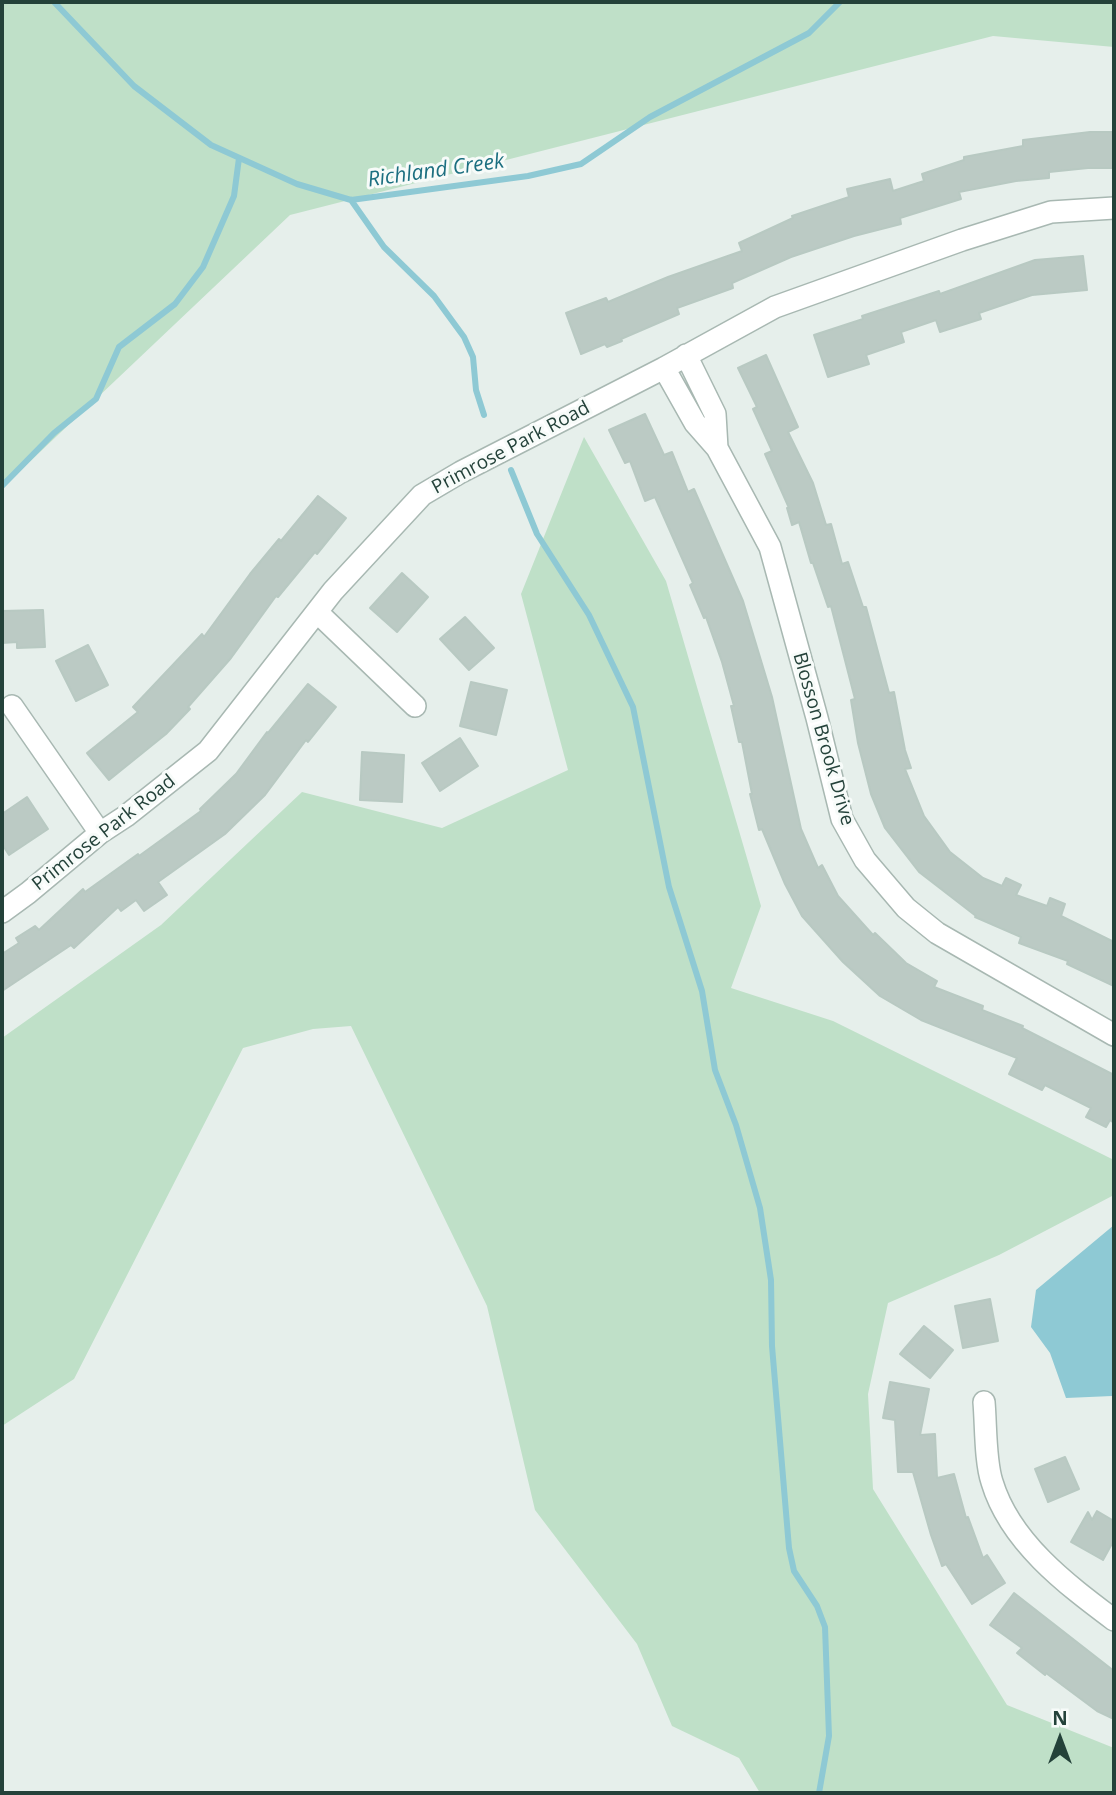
<!DOCTYPE html>
<style>
body{margin:0}
#map{position:relative;width:1116px;height:1795px;overflow:hidden;background:#e6efeb;font-family:"Open Sans",sans-serif}
canvas{display:block}
.frame{position:absolute;inset:0;border:4px solid #24423a;pointer-events:none}
.north{position:absolute;left:1025px;top:1704px;width:70px;height:70px;-webkit-text-stroke:5px #f7fbf9;paint-order:stroke;rotate:0deg;font-size:19px;font-weight:700;line-height:28px;text-align:center;color:#24423a}
.north::after{content:'';display:block;margin:auto;width:24px;height:32px;background:#24423a;clip-path:polygon(50% 0,100% 100%,50% 72%,0 100%)}
</style>
<div id="map">
<canvas width="1116" height="1795"></canvas>
<div class="frame"></div>
<div class="north">N</div>
</div>
<script>
const c = document.querySelector('canvas').getContext('2d');
c.lineJoin = 'round';
function paint(path, color) { c.fillStyle = color; c.fill(path, 'evenodd'); }
function stroke(path, color, width, dash) { c.strokeStyle = color; c.lineWidth = width; c.lineCap = dash ? 'butt' : 'round'; c.setLineDash(dash || []); c.stroke(path); }
function label(font, color, halo, rows, align = 'center') {
  c.font = font + ' "Open Sans",sans-serif'; c.lineWidth = 6; c.setLineDash([]); c.textBaseline = 'middle'; c.strokeStyle = halo; c.fillStyle = color; for (const [text, x, y, turn = 0] of rows) {
    c.save(); c.translate(x, y); c.rotate((+turn || 0) * Math.PI / 180); c.textAlign = isNaN(turn) ? turn : align; if (halo) c.strokeText(text, 0, 0); c.fillText(text, 0, 0); c.restore();
  }
}
paint(new Path2D(`
 M 2,2 L 1114,2 L 1114,47 L 993,36 L 290,215 L 2,488 Z
 M 584,437 L 666,581 L 761,906 L 731,988 L 833,1021 L 1114,1160 L 1114,1195 L 999,1255 L 888,1303 L 868,1394 L 873,1489 L 1007,1705 L 1114,1748 L 1114,1793 L 760,1793 L 739,1758 L 672,1726 L 637,1644 L 535,1510 L 487,1306 L 351,1026 L 313,1029 L 243,1048 L 74,1379 L 2,1426 L 2,1038 L 161,925 L 302,792 L 442,828 L 568,770 L 521,594 Z`), '#bfe0c8');
paint(new Path2D(`
 M 1114,1225 L 1114,1393 L 1112,1396 L 1066,1398 L 1050,1353 L 1031,1327 L 1036,1290 Z`), '#8ec9d4');
stroke(new Path2D(`
 M 54,2 L 134,86 L 211,145 L 297,184 L 351,200 L 528,176 L 581,164 L 650,117 L 809,33 L 840,2
 M 351,200 L 384,247 L 434,296 L 464,337 L 473,357 L 476,390 L 484,415
 M 511,470 L 537,534 L 589,615 L 633,707 L 669,887 L 702,991 L 715,1070 L 736,1125 L 760,1208 L 771,1280 L 772,1346 L 789,1548 L 794,1571 L 817,1606 L 825,1627 L 829,1736 L 819,1793
 M 2,486 L 54,433 L 96,399 L 119,347 L 175,304 L 203,267 L 234,196 L 239,158`), '#8ec9d4', 6);
const building = new Path2D(`
 M 1090,132 L 1114,132 L 1114,168 L 1088,168 L 1049,172 L 1049,178 L 1016,181 L 959,192 L 961,199 L 900,218 L 901,224 L 854,236 L 791,257 L 732,283 L 733,288 L 677,308 L 679,314 L 621,339 L 622,341 L 607,347 L 605,344 L 581,354 L 566,313 L 606,298 L 608,302 L 668,277 L 742,251 L 739,243 L 793,218 L 792,216 L 849,197 L 847,189 L 890,179 L 893,191 L 924,181 L 922,174 L 964,160 L 964,157 L 1023,146 L 1023,140 Z
 M 1083,256 L 1087,290 L 1032,295 L 979,313 L 981,319 L 940,332 L 936,320 L 901,332 L 904,342 L 866,355 L 869,364 L 828,377 L 814,335 L 863,319 L 862,316 L 939,291 L 940,294 L 1035,260 Z
 M 766,355 L 798,427 L 788,432 L 813,483 L 826,525 L 831,524 L 842,564 L 848,562 L 863,607 L 866,607 L 889,693 L 894,692 L 905,750 L 911,768 L 905,769 L 924,816 L 950,852 L 983,878 L 1002,886 L 1006,878 L 1021,885 L 1016,895 L 1047,906 L 1050,898 L 1065,904 L 1061,916 L 1114,942 L 1114,986 L 1067,964 L 1068,961 L 1019,943 L 1021,937 L 975,917 L 976,916 L 919,872 L 885,828 L 871,794 L 858,743 L 851,700 L 855,699 L 831,606 L 828,607 L 813,563 L 811,563 L 799,522 L 792,525 L 787,508 L 789,508 L 765,454 L 772,451 L 753,409 L 757,407 L 738,368 Z
 M 645,414 L 664,455 L 672,452 L 688,492 L 694,489 L 743,601 L 772,697 L 801,829 L 818,868 L 822,865 L 838,896 L 873,935 L 875,933 L 906,963 L 937,981 L 934,987 L 983,1006 L 982,1010 L 1023,1026 L 1022,1028 L 1114,1075 L 1114,1123 L 1110,1120 L 1106,1127 L 1086,1117 L 1091,1108 L 1045,1085 L 1042,1090 L 1009,1074 L 1017,1058 L 921,1020 L 880,996 L 843,962 L 802,916 L 785,884 L 762,829 L 759,830 L 750,794 L 752,794 L 742,742 L 739,742 L 731,706 L 734,706 L 722,662 L 706,617 L 704,618 L 690,585 L 693,583 L 655,497 L 645,501 L 630,461 L 625,463 L 609,430 Z
 M 318,496 L 346,518 L 317,554 L 315,552 L 278,597 L 276,596 L 231,658 L 188,707 L 190,709 L 166,734 L 109,780 L 87,753 L 138,712 L 133,707 L 202,634 L 204,637 L 250,574 L 279,539 L 281,541 Z
 M 402,573 L 428,597 L 397,632 L 370,608 Z
 M 43,610 L 45,647 L 17,648 L 17,642 L 2,643 L 2,611 Z
 M 465,617 L 494,648 L 469,670 L 440,639 Z
 M 88,645 L 108,685 L 76,701 L 56,661 Z
 M 471,682 L 507,690 L 496,735 L 460,726 Z
 M 308,684 L 336,707 L 308,742 L 306,740 L 265,795 L 225,834 L 158,882 L 167,895 L 144,911 L 136,900 L 121,911 L 118,907 L 74,948 L 71,945 L 2,991 L 2,954 L 19,943 L 16,938 L 35,926 L 39,930 L 83,889 L 85,892 L 138,854 L 139,856 L 201,811 L 200,809 L 236,774 L 267,732 L 268,733 Z
 M 460,738 L 478,766 L 440,791 L 422,763 Z
 M 362,752 L 404,755 L 402,802 L 360,800 Z
 M 27,797 L 48,829 L 9,855 L 2,844 L 2,814 Z
 M 990,1299 L 998,1341 L 963,1348 L 955,1306 Z
 M 924,1326 L 953,1350 L 930,1378 L 900,1354 Z
 M 890,1382 L 929,1389 L 920,1435 L 935,1434 L 937,1478 L 954,1474 L 966,1518 L 968,1517 L 983,1558 L 987,1555 L 1005,1583 L 972,1604 L 946,1564 L 942,1566 L 931,1535 L 913,1472 L 898,1472 L 895,1420 L 883,1418 Z
 M 1065,1457 L 1079,1489 L 1048,1502 L 1035,1469 Z
 M 1097,1511 L 1114,1521 L 1114,1540 L 1103,1560 L 1071,1542 L 1088,1512 L 1092,1520 Z
 M 1014,1593 L 1114,1671 L 1114,1719 L 1097,1711 L 1046,1673 L 1045,1675 L 1017,1653 L 1022,1648 L 990,1625 Z`);
paint(building, '#bbcac4');
stroke(building, '#b8c9c2', 2);
const minor = new Path2D(`
 M 686,355 L 715,414 L 717,448
 M 664,368 L 695,423 L 717,448 L 770,547 L 817,718 L 842,819 L 865,860 L 906,908 L 937,933 L 1114,1035
 M 318,613 L 415,706
 M 12,706 L 100,833
 M 2,912 L 28,893 L 100,833 L 126,816 L 208,751 L 333,591 L 422,495 L 461,472 L 664,368 L 775,307 L 962,240 L 1051,212 L 1114,208
 M 984,1402 C 986,1425 985,1461 992,1482 C 1010,1542 1066,1584 1114,1620`);
stroke(minor, '#a8b8b2', 24);
stroke(minor, '#fff', 21);
label('19px', '#24423a', '#f7fbf9', [
 ["Primrose Park Road",511,448,-28],
 ["Blosson Brook Drive",823,739,74],
 ["Primrose Park Road",104,833,-38]
]);
label('italic 21px', '#1c6f80', '#f7fbf9', [
 ["Richland Creek",436,171,-8]
]);
</script>
